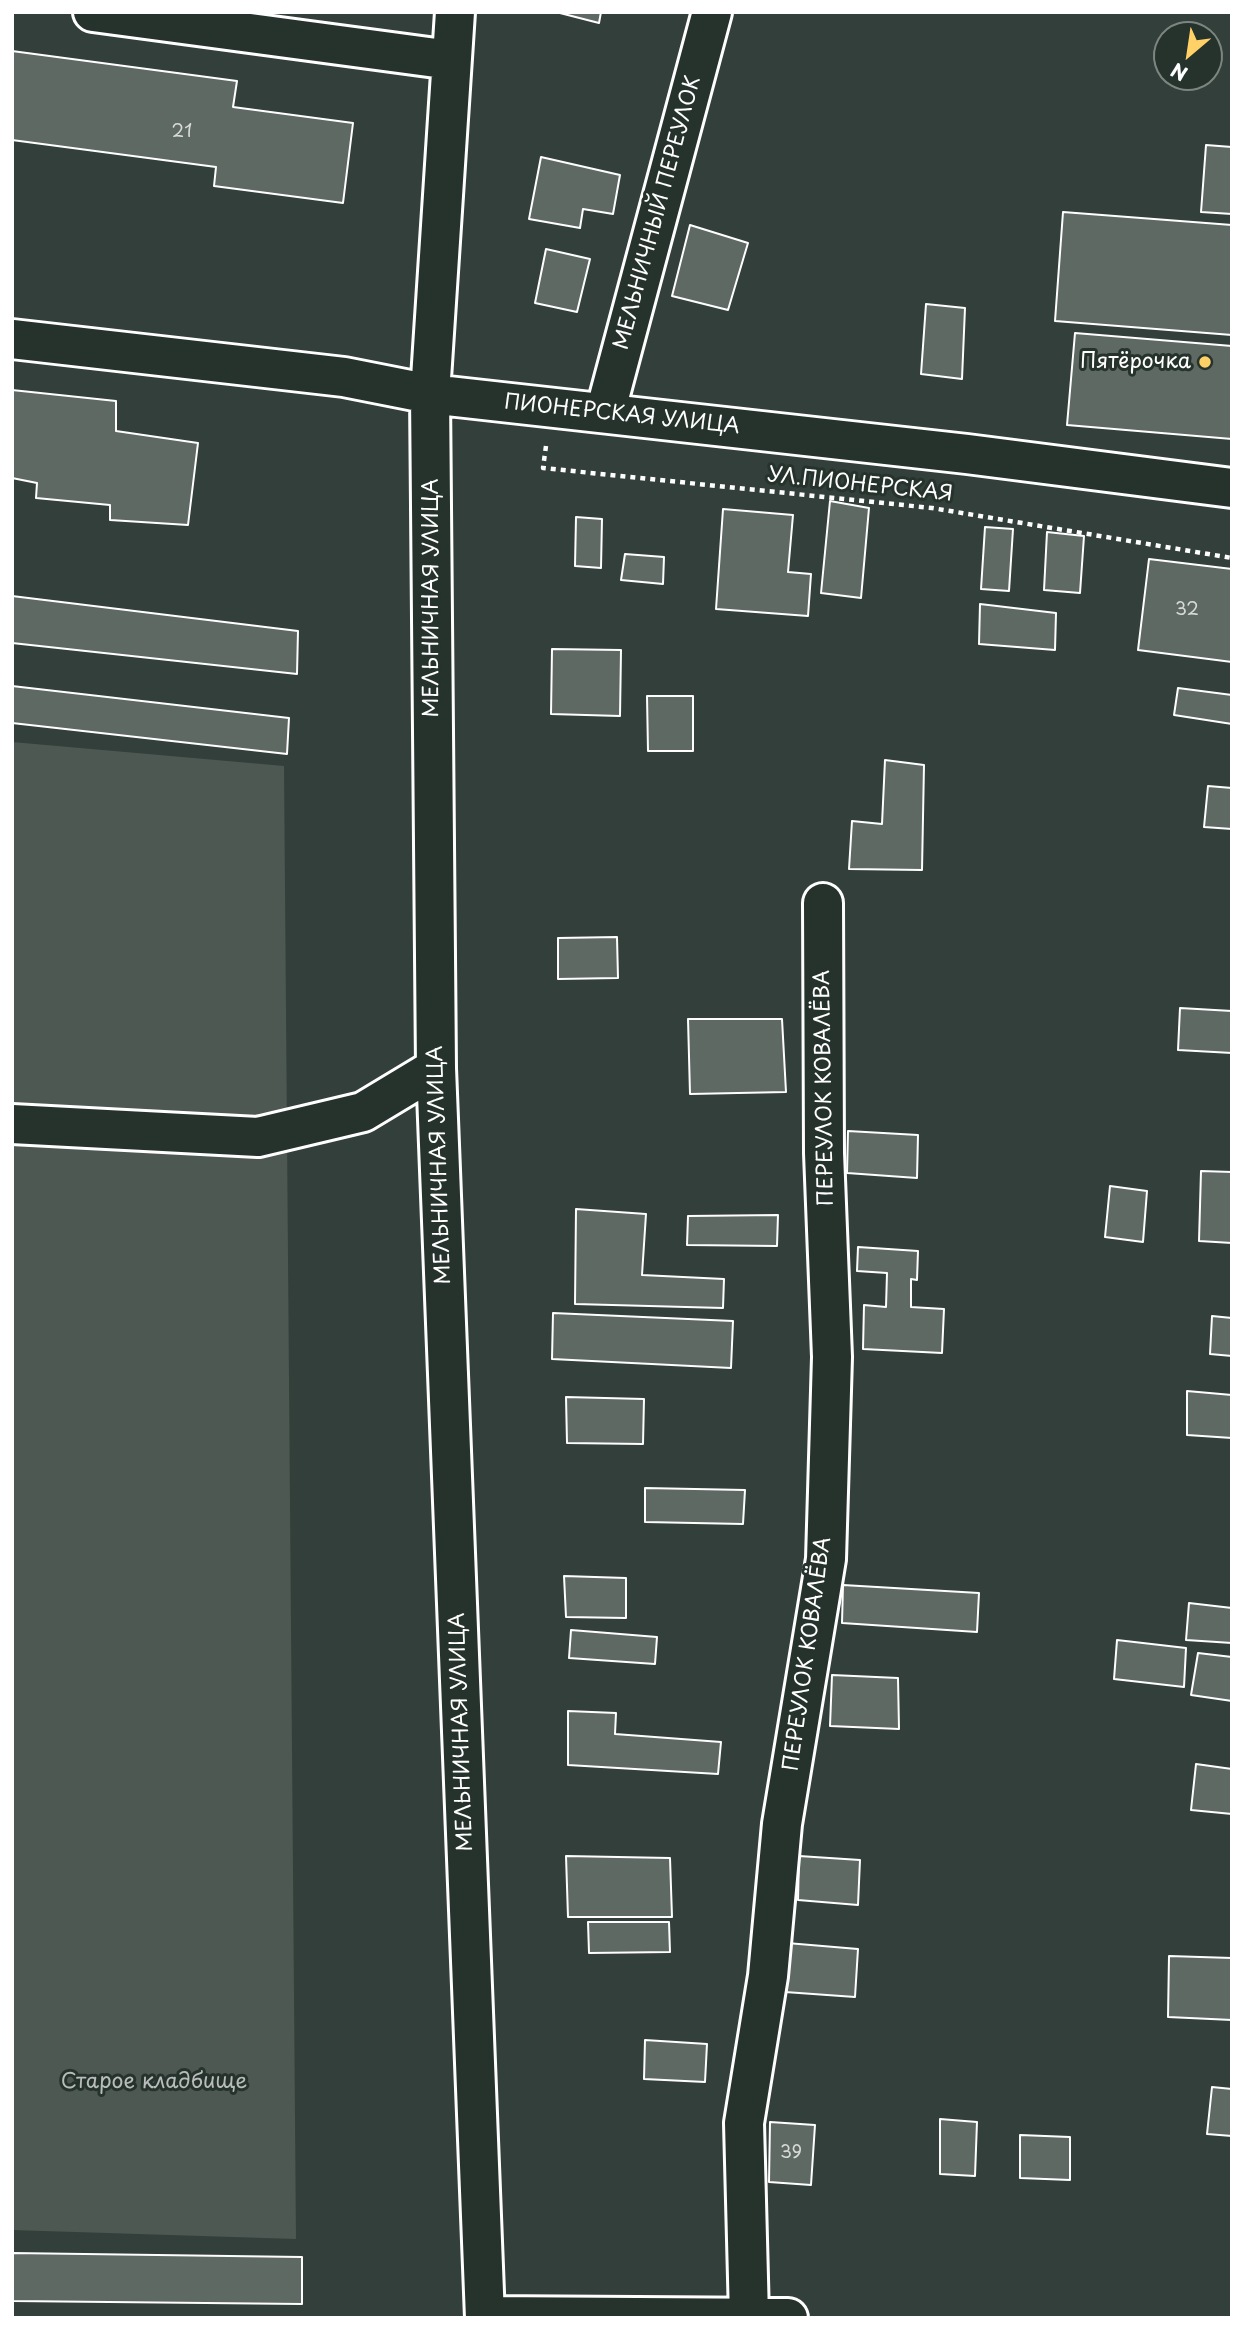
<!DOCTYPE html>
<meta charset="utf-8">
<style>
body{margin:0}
#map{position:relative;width:1244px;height:2330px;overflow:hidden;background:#333f3a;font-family:"Playpen Sans",sans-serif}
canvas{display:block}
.frame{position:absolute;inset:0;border:14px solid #fff;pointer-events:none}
.north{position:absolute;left:1153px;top:21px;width:70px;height:70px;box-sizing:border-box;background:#26332d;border:2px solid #7d8581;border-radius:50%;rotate:209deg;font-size:19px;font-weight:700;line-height:28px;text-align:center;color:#fff}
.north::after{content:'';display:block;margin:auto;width:24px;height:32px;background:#ffd166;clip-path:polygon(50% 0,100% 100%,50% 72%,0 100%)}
</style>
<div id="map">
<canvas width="1244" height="2330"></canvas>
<div class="frame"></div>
<div class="north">N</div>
</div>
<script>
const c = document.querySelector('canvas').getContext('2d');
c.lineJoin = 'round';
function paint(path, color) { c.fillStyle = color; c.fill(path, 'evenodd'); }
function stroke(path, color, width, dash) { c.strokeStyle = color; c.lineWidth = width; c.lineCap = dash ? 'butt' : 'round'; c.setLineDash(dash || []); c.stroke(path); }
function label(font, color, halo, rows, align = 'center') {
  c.font = font + ' "Playpen Sans",sans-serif'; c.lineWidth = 6; c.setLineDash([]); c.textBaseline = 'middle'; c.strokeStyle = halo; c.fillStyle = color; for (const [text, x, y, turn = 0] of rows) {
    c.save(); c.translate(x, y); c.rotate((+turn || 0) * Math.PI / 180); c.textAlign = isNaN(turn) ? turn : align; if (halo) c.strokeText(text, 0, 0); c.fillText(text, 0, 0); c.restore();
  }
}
paint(new Path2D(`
 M 12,742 L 284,766 L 296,2239 L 12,2230 Z`), '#4d5853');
const building = new Path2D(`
 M 556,12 L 601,12 L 599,23 Z
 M 12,51 L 237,81 L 233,107 L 353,123 L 343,203 L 214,186 L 216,167 L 12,140 Z
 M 1206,145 L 1232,147 L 1232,214 L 1201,212 Z
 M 541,157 L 620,175 L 613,214 L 583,209 L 580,228 L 529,219 Z
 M 1063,212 L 1232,225 L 1232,335 L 1055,321 Z
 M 690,225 L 748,243 L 728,310 L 672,296 Z
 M 546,249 L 590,259 L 577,312 L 535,303 Z
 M 926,304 L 965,308 L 962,379 L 921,374 Z
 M 1075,333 L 1232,346 L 1232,439 L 1067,425 Z
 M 12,390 L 116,401 L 116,431 L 198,443 L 188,525 L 110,520 L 110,505 L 36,498 L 37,483 L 12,478 Z
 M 830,501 L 869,508 L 861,598 L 821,593 Z
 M 723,509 L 793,515 L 788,572 L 811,574 L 808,616 L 716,609 Z
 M 576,517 L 602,519 L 601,568 L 575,566 Z
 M 985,527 L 1013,529 L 1009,591 L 981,589 Z
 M 1047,532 L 1084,536 L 1080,593 L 1044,590 Z
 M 625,554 L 664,557 L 663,584 L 621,580 Z
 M 1149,559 L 1232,569 L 1232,662 L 1138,650 Z
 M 12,596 L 298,631 L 297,674 L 12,643 Z
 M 980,604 L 1056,613 L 1055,650 L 979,644 Z
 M 552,649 L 621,650 L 620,716 L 551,714 Z
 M 12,686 L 289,718 L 287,754 L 12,723 Z
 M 1178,688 L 1232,695 L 1232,724 L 1174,715 Z
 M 647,696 L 693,696 L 693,751 L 648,751 Z
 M 885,760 L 924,765 L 922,870 L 849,869 L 852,821 L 882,824 Z
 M 1208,786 L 1232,788 L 1232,829 L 1204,827 Z
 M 617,937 L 618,978 L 558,979 L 558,938 Z
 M 1180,1008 L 1232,1011 L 1232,1053 L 1178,1050 Z
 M 688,1019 L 782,1019 L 786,1092 L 690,1094 Z
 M 848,1131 L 918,1135 L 917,1178 L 847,1173 Z
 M 1201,1171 L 1232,1172 L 1232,1243 L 1199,1241 Z
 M 1110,1186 L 1147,1191 L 1143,1242 L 1105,1237 Z
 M 576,1209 L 646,1214 L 642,1275 L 724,1279 L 723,1308 L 575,1304 Z
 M 778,1215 L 777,1246 L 687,1245 L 688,1216 Z
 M 858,1247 L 918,1251 L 917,1280 L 911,1279 L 911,1307 L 944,1309 L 942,1353 L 863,1349 L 864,1305 L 886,1307 L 887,1273 L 857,1271 Z
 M 553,1313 L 733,1321 L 731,1368 L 552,1359 Z
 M 1212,1316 L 1232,1318 L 1232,1356 L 1210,1354 Z
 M 1187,1391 L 1232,1395 L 1232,1438 L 1187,1435 Z
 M 566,1397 L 644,1399 L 643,1444 L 567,1443 Z
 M 645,1488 L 745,1490 L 743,1524 L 645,1522 Z
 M 564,1576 L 626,1578 L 626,1618 L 566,1617 Z
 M 843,1585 L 979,1593 L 977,1632 L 842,1623 Z
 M 1189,1603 L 1232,1608 L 1232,1643 L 1186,1640 Z
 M 571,1630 L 657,1637 L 655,1664 L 569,1658 Z
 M 1117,1640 L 1186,1648 L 1184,1687 L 1114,1679 Z
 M 1198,1653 L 1232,1657 L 1232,1701 L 1191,1695 Z
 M 832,1675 L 898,1678 L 899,1729 L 830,1726 Z
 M 568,1711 L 616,1713 L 615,1734 L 721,1742 L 718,1774 L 568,1765 Z
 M 1196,1764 L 1232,1769 L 1232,1814 L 1191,1810 Z
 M 566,1856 L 670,1858 L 672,1917 L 568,1917 Z
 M 799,1856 L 860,1860 L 858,1905 L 798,1900 Z
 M 588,1922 L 669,1922 L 670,1952 L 589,1953 Z
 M 787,1943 L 858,1949 L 855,1997 L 785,1992 Z
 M 1169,1956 L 1232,1958 L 1232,2020 L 1168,2017 Z
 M 645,2040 L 707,2044 L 705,2082 L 644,2079 Z
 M 1212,2087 L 1232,2089 L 1232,2136 L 1207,2134 Z
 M 940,2119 L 977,2122 L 975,2176 L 940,2174 Z
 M 770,2122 L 815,2125 L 811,2185 L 769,2182 Z
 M 1020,2135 L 1070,2137 L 1070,2180 L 1020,2178 Z
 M 12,2253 L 302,2257 L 302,2304 L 12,2301 Z`);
paint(building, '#5f6964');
stroke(building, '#fff', 2);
const minor = new Path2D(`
 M 93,12 L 451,60
 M 455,12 L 430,394 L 436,1068 L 485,2318
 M 12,339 L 344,377 L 430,394 L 967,454 L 1232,488
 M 605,413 L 712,12
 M 12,1124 L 258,1137 L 363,1112 L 436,1068
 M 486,2316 L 788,2318
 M 749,2317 L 744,2123 L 768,1976 L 782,1824 L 826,1559 L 832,1357 L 824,1153 L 823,903`);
stroke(minor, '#fff', 44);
stroke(new Path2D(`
 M 546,446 L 543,468 L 932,508 L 1232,558`), '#fff', 4.5, [5, 5]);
stroke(minor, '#26332d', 38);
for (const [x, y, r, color] of [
 [1205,362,7,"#ffd166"]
]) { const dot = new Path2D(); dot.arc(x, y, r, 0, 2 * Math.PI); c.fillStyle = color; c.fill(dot); stroke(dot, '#26332d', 2.5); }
label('18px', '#d7dad8', null, [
 ["21",182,132],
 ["32",1187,610],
 ["39",791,2153]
]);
label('21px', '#fff', '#26332d', [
 ["МЕЛЬНИЧНЫЙ ПЕРЕУЛОК",658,213,-75],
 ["ПИОНЕРСКАЯ УЛИЦА",622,415,6],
 ["УЛ.ПИОНЕРСКАЯ",860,485,6],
 ["МЕЛЬНИЧНАЯ УЛИЦА",432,598,-90],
 ["ПЕРЕУЛОК КОВАЛЁВА",825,1088,-91],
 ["МЕЛЬНИЧНАЯ УЛИЦА",440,1165,-92],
 ["ПЕРЕУЛОК КОВАЛЁВА",808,1654,-82],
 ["МЕЛЬНИЧНАЯ УЛИЦА",462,1732,-92]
]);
label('21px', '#fff', '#26332d', [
 ["Пятёрочка",1191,362]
], 'right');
label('21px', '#b8bcba', '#26332d', [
 ["Старое кладбище",154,2082]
]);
</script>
